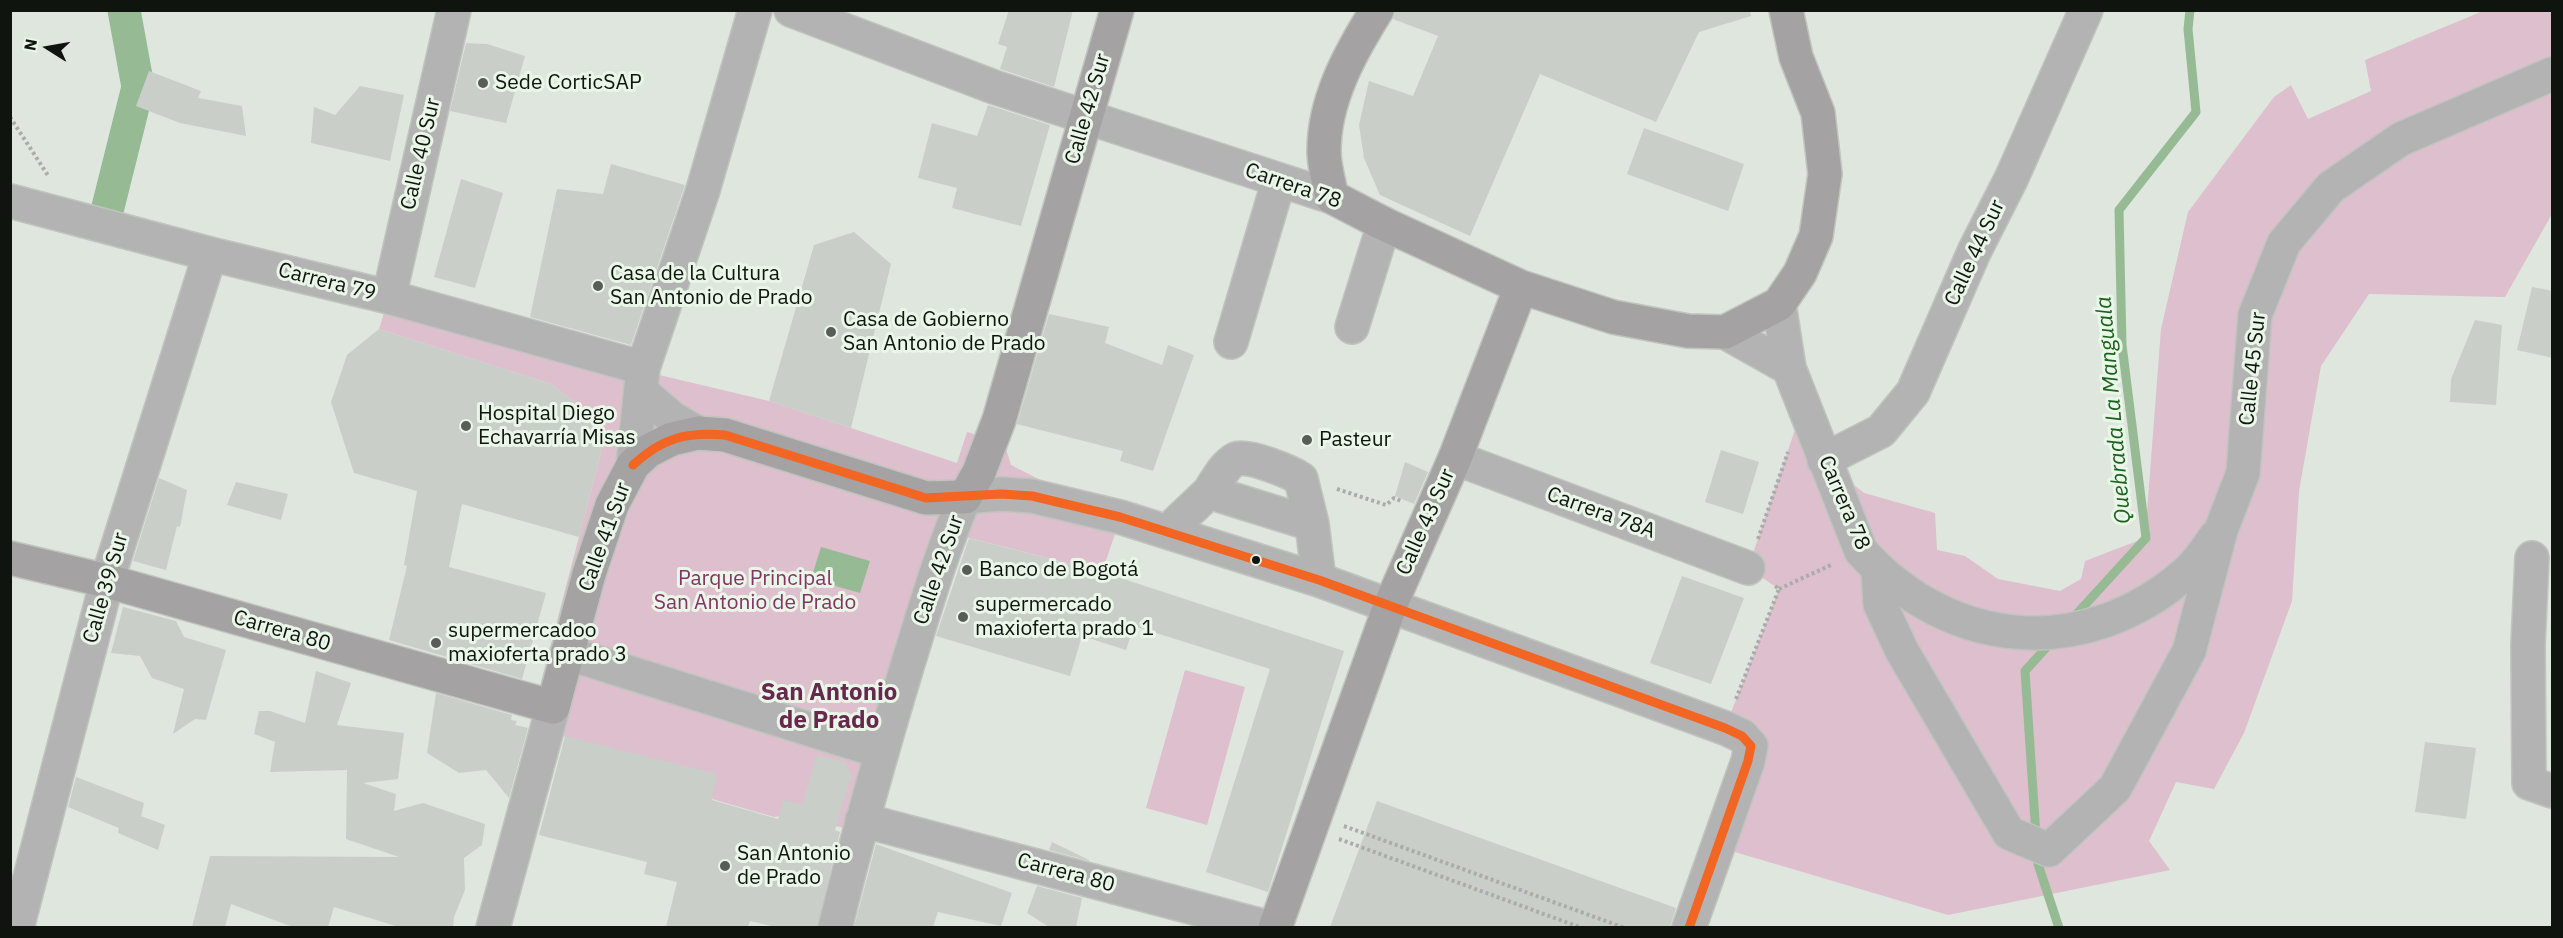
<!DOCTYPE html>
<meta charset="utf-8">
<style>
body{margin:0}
#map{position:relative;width:2563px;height:938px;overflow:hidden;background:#dfe6de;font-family:"IBM Plex Sans",sans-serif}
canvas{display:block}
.frame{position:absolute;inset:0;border:12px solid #10140f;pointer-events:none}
.north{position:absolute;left:18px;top:18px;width:60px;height:60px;-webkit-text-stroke:4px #e9f6e8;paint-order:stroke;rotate:281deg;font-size:16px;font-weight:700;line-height:24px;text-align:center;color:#10140f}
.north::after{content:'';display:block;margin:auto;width:21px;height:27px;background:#10140f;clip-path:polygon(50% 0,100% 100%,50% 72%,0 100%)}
</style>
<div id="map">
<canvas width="2563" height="938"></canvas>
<div class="frame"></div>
<div class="north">N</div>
</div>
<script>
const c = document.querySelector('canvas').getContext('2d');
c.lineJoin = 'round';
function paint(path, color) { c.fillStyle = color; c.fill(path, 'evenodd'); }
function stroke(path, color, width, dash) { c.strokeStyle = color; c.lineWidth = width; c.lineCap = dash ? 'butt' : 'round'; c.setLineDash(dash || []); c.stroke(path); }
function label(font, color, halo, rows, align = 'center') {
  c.font = font + ' "IBM Plex Sans",sans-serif'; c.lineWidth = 6; c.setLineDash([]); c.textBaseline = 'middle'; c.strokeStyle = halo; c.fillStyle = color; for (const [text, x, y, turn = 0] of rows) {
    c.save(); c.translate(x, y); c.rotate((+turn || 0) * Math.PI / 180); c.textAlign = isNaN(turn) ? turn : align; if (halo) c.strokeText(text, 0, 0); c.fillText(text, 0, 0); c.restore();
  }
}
paint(new Path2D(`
 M 2544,10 L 2552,13 L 2552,214 L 2505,297 L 2369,294 L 2321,366 L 2299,491 L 2292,601 L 2244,733 L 2214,789 L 2176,782 L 2149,841 L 2170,870 L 1948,915 L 1718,847 L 1748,761 L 1725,728 L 1779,589 L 1748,568 L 1799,418 L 1789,368 L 1824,461 L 1864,493 L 1935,513 L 1937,550 L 1965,556 L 1998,579 L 2060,591 L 2081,579 L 2085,561 L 2145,538 L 2161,329 L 2188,212 L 2274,97 L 2291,85 L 2308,119 L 2371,91 L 2365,60 L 2483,11 Z
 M 389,297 L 655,374 L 769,401 L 957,463 L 967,432 L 1004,442 L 1011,465 L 1074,497 L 1123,511 L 1102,572 L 966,537 L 918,686 L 849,829 L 787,815 L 774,817 L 712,799 L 716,774 L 546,732 L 553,707 L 541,682 L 603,445 L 582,408 L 551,384 L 379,329 Z
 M 1185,670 L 1245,687 L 1207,825 L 1146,808 Z`), '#ddbfcd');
paint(new Path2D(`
 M 821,547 L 870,561 L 860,593 L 811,579 Z`), '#96bb94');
stroke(new Path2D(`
 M 2073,618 L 2146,538 L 2122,345 L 2119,210 L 2196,112 L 2188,29 L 2190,10
 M 2036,836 L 2025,671 L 2054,639
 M 2037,853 L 2038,864 L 2059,928`), '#96bb94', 9);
stroke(new Path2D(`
 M 108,207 L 138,87 L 124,10`), '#96bb94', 33);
paint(new Path2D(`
 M 1009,10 L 1073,10 L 1054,87 L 1000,69 L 1007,47 L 998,44 Z
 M 1396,10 L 1750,10 L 1751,16 L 1699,32 L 1656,122 L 1540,74 L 1470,236 L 1380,195 L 1364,158 L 1359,125 L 1369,81 L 1413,96 L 1438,36 L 1393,19 Z
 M 466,43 L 487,44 L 525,56 L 506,123 L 450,111 Z
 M 149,71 L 201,91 L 198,98 L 242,106 L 246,136 L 180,123 L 136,106 Z
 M 360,86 L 404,95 L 390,161 L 311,143 L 314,107 L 335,115 Z
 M 988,105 L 1050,125 L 1021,226 L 952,208 L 957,188 L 918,178 L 932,123 L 977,136 Z
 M 1644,128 L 1744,164 L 1728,211 L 1627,174 Z
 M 611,164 L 685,185 L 631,345 L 530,317 L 557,189 L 603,194 Z
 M 461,179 L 503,193 L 475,288 L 434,277 Z
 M 854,232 L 891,264 L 851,428 L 769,401 L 814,245 Z
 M 2532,287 L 2553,291 L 2553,358 L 2517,350 Z
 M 1049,314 L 1109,327 L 1105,343 L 1162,365 L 1168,345 L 1194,355 L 1153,471 L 1120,461 L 1123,451 L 1017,424 Z
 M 2475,320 L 2502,325 L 2496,405 L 2450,402 L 2451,379 Z
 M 379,329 L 551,384 L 582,408 L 603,445 L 579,537 L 462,504 L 449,567 L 546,593 L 522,679 L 389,640 L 407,566 L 404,565 L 417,491 L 354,473 L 331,402 L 347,355 Z
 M 1721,450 L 1759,462 L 1743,514 L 1705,502 Z
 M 1405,462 L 1428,472 L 1414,504 L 1395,496 Z
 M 159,478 L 187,490 L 180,527 L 177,526 L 166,570 L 133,561 Z
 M 236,482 L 288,494 L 281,520 L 227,505 Z
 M 969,538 L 1102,572 L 1344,651 L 1268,892 L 1206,872 L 1270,669 L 1134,626 L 1126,650 L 1082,636 L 1070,676 L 936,636 Z
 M 1682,576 L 1744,598 L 1711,684 L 1650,663 Z
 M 123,607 L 176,621 L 184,637 L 226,650 L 206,720 L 195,719 L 173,734 L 184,689 L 152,678 L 140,656 L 111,653 Z
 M 316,671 L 351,683 L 337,725 L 404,733 L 398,779 L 363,783 L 396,794 L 394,811 L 423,803 L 485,824 L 482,845 L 464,858 L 465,890 L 454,917 L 453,927 L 399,927 L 334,907 L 328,927 L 293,927 L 231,904 L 225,927 L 192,927 L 210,856 L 399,857 L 346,839 L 347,770 L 270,772 L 275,742 L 254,734 L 259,711 L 270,711 L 305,723 Z
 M 436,693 L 512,715 L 511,720 L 517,721 L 515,725 L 528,728 L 509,798 L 486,770 L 459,773 L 427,753 Z
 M 565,736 L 717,774 L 712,800 L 778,819 L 783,800 L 802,804 L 817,755 L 845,762 L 852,775 L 835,830 L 840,832 L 817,927 L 776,927 L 750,921 L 748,927 L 666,927 L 677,882 L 644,874 L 647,862 L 539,835 Z
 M 2425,742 L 2476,748 L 2466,819 L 2415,812 Z
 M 76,777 L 144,803 L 141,816 L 165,825 L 158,850 L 118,833 L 119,828 L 68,807 Z
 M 1377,801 L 1676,908 L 1670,927 L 1330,927 Z
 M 1052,842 L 1089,860 L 1089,861 L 1049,850 Z
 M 876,844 L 1012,893 L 1001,926 L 938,912 L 933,927 L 854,927 Z
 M 1037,886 L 1082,898 L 1076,927 L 1049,927 L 1027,913 Z`), '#c9cec9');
const minor = new Path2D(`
 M 791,10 L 994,87 L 1332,197
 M 10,201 L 210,254 L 389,297 L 643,368
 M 389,297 L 454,10
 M 1779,304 L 1789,368 L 1861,551 C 1950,650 2085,662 2187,572 C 2198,563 2207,548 2216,536
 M 1352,327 L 1384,224
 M 1725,332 L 1789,368
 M 1231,342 L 1279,180
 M 642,392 L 672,418 L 698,433
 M 1455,458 L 1748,568
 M 1824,460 L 1881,431 L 1913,392 L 1974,252 L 2012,177 L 2086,10
 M 633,465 L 643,368 L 703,190 L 755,10
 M 1209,492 C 1216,482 1224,465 1236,459 C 1247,454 1291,472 1301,479 L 1312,524
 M 1168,531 L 1209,492 L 1312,524 L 1319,580
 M 2532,558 L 2528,645 L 2529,783 L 2552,791
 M 1878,570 L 1880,604 L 1902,651 L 2009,833 L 2049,850 L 2115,788 L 2189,651 L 2221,530 L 2243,473 L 2255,315 L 2284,243 L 2331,187 L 2401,139 L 2552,74
 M 567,653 L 882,752
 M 862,820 L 1270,928
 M 17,928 L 107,581 L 210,254
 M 493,928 L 553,707
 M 835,928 C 857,838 882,749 909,660 C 926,605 942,550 965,497 L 1001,494 L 1032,496 L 1120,517 L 1319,580 L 1725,728 L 1742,736 L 1751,746 L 1748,761 L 1689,928`);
const major = new Path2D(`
 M 1377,10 C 1350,53 1324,100 1324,151 C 1324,166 1329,183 1332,197 L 1384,224 L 1521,287 L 1613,317 L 1688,331 L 1725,332 L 1779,304 L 1800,273 L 1816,236 L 1825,174 L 1818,113 L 1796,57 L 1786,10
 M 10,558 L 107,581 L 553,707 L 589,574 L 612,505 L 633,465 L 648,451 L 672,439 L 698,433 L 725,435 L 926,498 L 965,497 L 979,472 L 999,420 L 1117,10
 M 1275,928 L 1390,606 L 1455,458 L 1521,287`);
stroke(minor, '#bfc4be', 36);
stroke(major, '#bfc4be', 36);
stroke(new Path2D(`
 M 10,117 L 49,177
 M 1337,489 L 1386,505 L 1394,498 L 1401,501
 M 1758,539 L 1788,452
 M 1779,589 L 1833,564
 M 1736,699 L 1779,589 L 1774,585
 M 1344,826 L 1625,928
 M 1339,839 L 1582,928`), '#abacaa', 4, [3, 3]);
stroke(minor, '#b4b3b3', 33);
stroke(major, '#a4a2a2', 33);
stroke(new Path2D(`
 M 633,465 C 662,438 686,432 725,435 L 926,498 L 1001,494 L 1032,496 L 1120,517 L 1319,580 L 1725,728 L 1742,736 L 1751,746 L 1748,761 L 1689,928`), '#f26522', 9);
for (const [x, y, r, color] of [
 [483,83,6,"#585e57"],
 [598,286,6,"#585e57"],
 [831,332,6,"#585e57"],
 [466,426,6,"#585e57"],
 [1307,440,6,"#585e57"],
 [1256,560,5,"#10140f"],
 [967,570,6,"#585e57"],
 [963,617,6,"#585e57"],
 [436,643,6,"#585e57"],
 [725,866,6,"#585e57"]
]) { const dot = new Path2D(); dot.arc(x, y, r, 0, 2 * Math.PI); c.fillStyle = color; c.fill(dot); stroke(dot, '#e9f6e8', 2); }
label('21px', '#10140f', '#e9f6e8', [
 ["Sede CorticSAP",495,83],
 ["Casa de la Cultura",610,274],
 ["San Antonio de Prado",610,298],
 ["Casa de Gobierno",843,320],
 ["San Antonio de Prado",843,344],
 ["Hospital Diego",478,414],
 ["Echavarría Misas",478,438],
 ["Pasteur",1319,440],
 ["Banco de Bogotá",979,570],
 ["supermercado",975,605],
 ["maxioferta prado 1",975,629],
 ["supermercadoo",448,631],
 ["maxioferta prado 3",448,655],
 ["San Antonio",737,854],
 ["de Prado",737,878]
], 'left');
label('21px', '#10140f', '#e9f6e8', [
 ["Calle 42 Sur",1088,109,-74],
 ["Calle 40 Sur",421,154,-77],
 ["Carrera 78",1293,186,19],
 ["Calle 44 Sur",1975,253,-65],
 ["Carrera 79",327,282,14],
 ["Calle 45 Sur",2253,369,-84],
 ["Carrera 78",1844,503,67],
 ["Carrera 78A",1601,513,20],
 ["Calle 43 Sur",1426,522,-66],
 ["Calle 41 Sur",605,537,-70],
 ["Calle 42 Sur",939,570,-71],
 ["Calle 39 Sur",106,588,-74],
 ["Carrera 80",282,631,16],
 ["Carrera 80",1066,873,15]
]);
label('21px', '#843464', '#e9f6e8', [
 ["Parque Principal",755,579],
 ["San Antonio de Prado",755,603]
]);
label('italic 22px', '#1b621c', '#e9f6e8', [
 ["Quebrada La Manguala",2114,410,-95]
]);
label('bold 24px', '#66284d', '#e9f6e8', [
 ["San Antonio",829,693],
 ["de Prado",829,721]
]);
</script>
